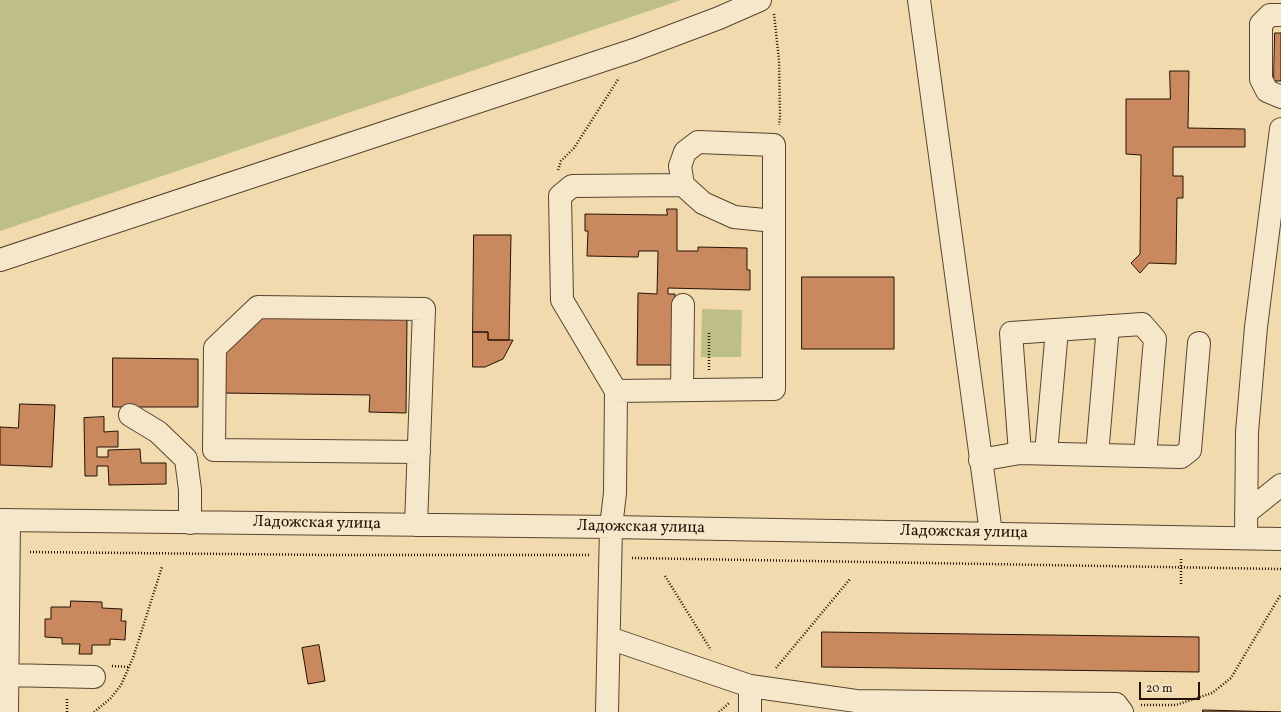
<!DOCTYPE html>
<meta charset="utf-8">
<style>
body{margin:0}
#map{position:relative;width:1281px;height:712px;overflow:hidden;background:#f1daad;font-family:Vollkorn,serif}
canvas{display:block}
.scale{position:absolute;left:1139px;top:682px;width:61px;height:18px;box-sizing:border-box;border:2px solid #241306;border-top:0;padding-left:5px;font-size:12px;line-height:14px;white-space:nowrap;color:#241306;-webkit-text-stroke:3px #f6e7ca;paint-order:stroke}
</style>
<div id="map">
<canvas width="1281" height="712"></canvas>
<div class="scale">20 m</div>
</div>
<script>
const c = document.querySelector('canvas').getContext('2d');
c.lineJoin = 'round';
function paint(path, color) { c.fillStyle = color; c.fill(path, 'evenodd'); }
function stroke(path, color, width, dash) { c.strokeStyle = color; c.lineWidth = width; c.lineCap = dash ? 'butt' : 'round'; c.setLineDash(dash || []); c.stroke(path); }
function label(font, color, halo, rows, align = 'center') {
  c.font = font + ' Vollkorn,serif'; c.lineWidth = 3; c.setLineDash([]); c.textBaseline = 'middle'; c.strokeStyle = halo; c.fillStyle = color; for (const [text, x, y, turn = 0] of rows) {
    c.save(); c.translate(x, y); c.rotate((+turn || 0) * Math.PI / 180); c.textAlign = isNaN(turn) ? turn : align; if (halo) c.strokeText(text, 0, 0); c.fillText(text, 0, 0); c.restore();
  }
}
paint(new Path2D(`
 M 0,0 L 681,0 L 0,231 Z
 M 702,309 L 742,310 L 741,357 L 701,357 Z`), '#bebe87');
const building = new Path2D(`
 M 1275,33 L 1281,33 L 1281,81 L 1274,81 Z
 M 1170,71 L 1189,71 L 1188,128 L 1245,129 L 1245,147 L 1173,147 L 1173,176 L 1183,176 L 1183,198 L 1177,198 L 1176,264 L 1149,263 L 1140,273 L 1131,263 L 1140,254 L 1141,155 L 1126,154 L 1126,99 L 1170,99 Z
 M 667,209 L 677,209 L 677,251 L 698,251 L 698,247 L 747,248 L 747,270 L 750,270 L 750,290 L 668,288 L 668,294 L 675,294 L 674,365 L 637,365 L 638,293 L 657,294 L 658,251 L 639,251 L 638,257 L 587,256 L 588,231 L 585,231 L 585,214 L 667,215 Z
 M 474,235 L 511,235 L 509,340 L 488,340 L 488,332 L 473,332 Z
 M 802,277 L 894,277 L 894,349 L 802,349 Z
 M 262,317 L 407,319 L 406,413 L 369,412 L 370,395 L 222,393 L 223,352 Z
 M 473,332 L 488,332 L 488,340 L 513,340 L 503,359 L 485,367 L 473,367 Z
 M 113,358 L 198,359 L 198,407 L 113,407 Z
 M 20,404 L 55,405 L 52,467 L 0,465 L 0,427 L 18,428 Z
 M 104,417 L 104,432 L 118,431 L 118,447 L 97,447 L 97,457 L 108,457 L 108,450 L 140,449 L 141,463 L 166,463 L 166,484 L 109,485 L 108,466 L 97,466 L 97,476 L 85,476 L 84,418 Z
 M 71,601 L 102,602 L 102,608 L 122,609 L 121,621 L 126,621 L 125,640 L 110,639 L 110,645 L 92,645 L 92,654 L 79,654 L 80,644 L 62,644 L 62,638 L 45,637 L 45,619 L 51,619 L 51,607 L 70,607 Z
 M 822,632 L 1199,637 L 1199,672 L 822,667 Z
 M 319,645 L 325,681 L 308,684 L 302,648 Z
 M 1203,710 L 1281,712 L 1203,712 Z`);
paint(building, '#ca885e');
stroke(building, '#241306', 1);
const minor = new Path2D(`
 M 919,0 L 991,533
 M 1281,15 L 1270,15 L 1261,24 L 1261,79 L 1267,91 L 1281,97
 M 0,260 L 634,50 L 719,18 L 760,0
 M 682,390 L 683,305
 M 616,391 L 774,389 L 774,145 L 698,142 L 685,152 L 680,166 L 683,185 L 703,203 L 734,217 L 774,221
 M 130,415 L 158,432 L 186,459 L 190,490 L 190,523
 M 1020,453 L 1011,333 L 1142,324 L 1155,339 L 1145,456
 M 1046,453 L 1057,330
 M 1097,455 L 1108,326
 M 980,460 L 1020,453 L 1181,457 L 1190,450 L 1199,343
 M 1246,513 L 1281,485
 M 0,520 L 611,527 L 1281,539
 M 416,525 L 424,309 L 258,307 L 215,348 L 214,450 L 419,452
 M 1246,538 L 1247,432 L 1256,327 L 1281,129
 M 609,638 L 750,686
 M 7,675 L 94,677
 M 7,712 L 9,520
 M 607,712 L 611,527 L 615,493 L 616,391 L 562,300 L 560,196 L 572,186 L 683,185
 M 750,712 L 750,686 L 856,701 L 1116,704 L 1122,712`);
stroke(minor, '#574530', 24);
stroke(new Path2D(`
 M 774,14 L 779,60 L 780,117 L 779,125
 M 558,170 L 561,161 L 574,148 L 619,78
 M 709,370 L 709,332
 M 30,552 L 329,555 L 589,555
 M 632,558 L 1281,569
 M 665,576 L 711,650
 M 1181,584 L 1181,558
 M 112,666 L 129,667
 M 776,668 L 850,579
 M 1141,705 L 1176,705 L 1212,693 L 1231,678 L 1281,594
 M 67,712 L 67,697
 M 94,712 L 110,699 L 121,685 L 133,658 L 162,567
 M 719,712 L 729,703`), '#241306', 2.5, [1, 2]);
stroke(minor, '#f6e7ca', 22);
label('16px', '#241306', '#f6e7ca', [
 ["Ладожская улица",317,524,1],
 ["Ладожская улица",641,528,1],
 ["Ладожская улица",964,533,1]
]);
</script>
